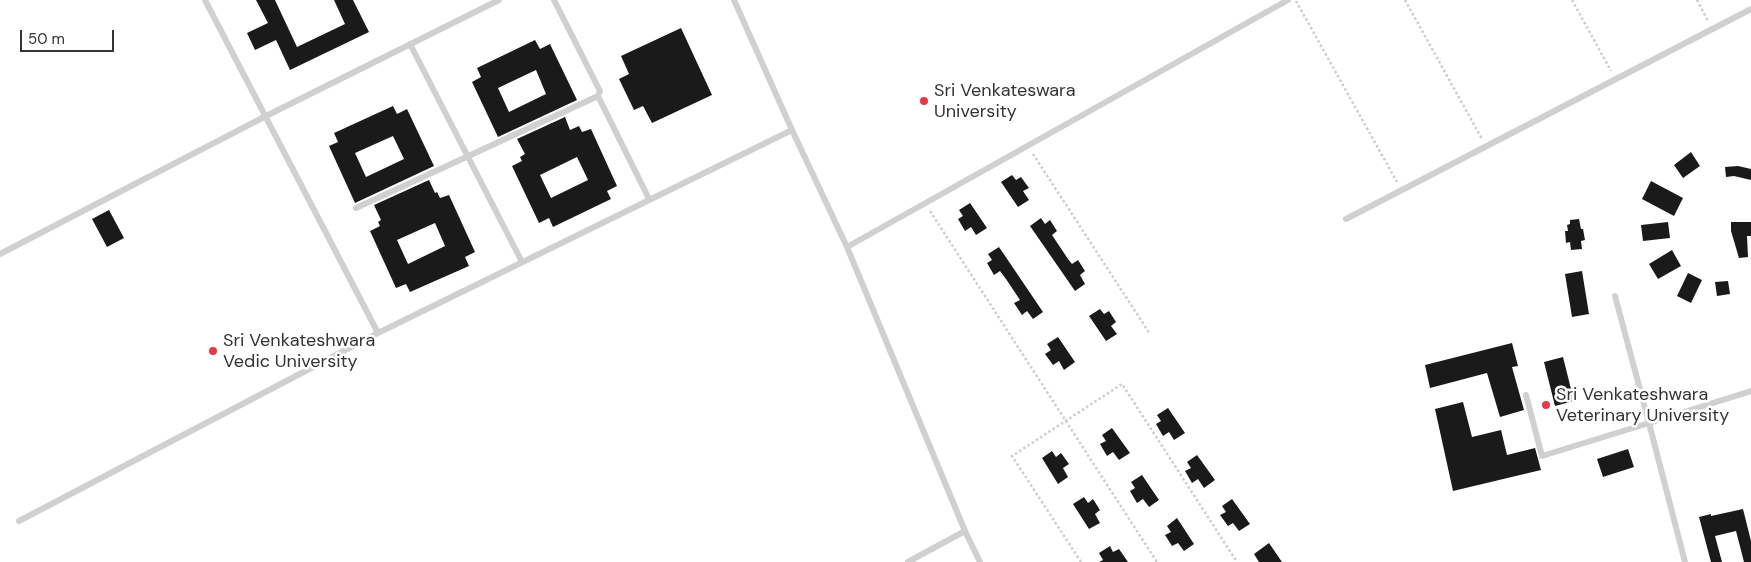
<!DOCTYPE html>
<style>
body{margin:0}
#map{position:relative;width:1751px;height:562px;overflow:hidden;background:#fff;font-family:"DM Sans",sans-serif}
canvas{display:block}
.scale{position:absolute;left:20px;top:30px;width:94px;height:22px;box-sizing:border-box;border:2px solid #333;border-top:0;padding-left:6px;font-size:15px;line-height:18px;white-space:nowrap;color:#333;-webkit-text-stroke:4px #fff;paint-order:stroke}
</style>
<div id="map">
<canvas width="1751" height="562"></canvas>
<div class="scale">50 m</div>
</div>
<script>
const c = document.querySelector('canvas').getContext('2d');
c.lineJoin = 'round';
function paint(path, color) { c.fillStyle = color; c.fill(path, 'evenodd'); }
function stroke(path, color, width, dash) { c.strokeStyle = color; c.lineWidth = width; c.lineCap = dash ? 'butt' : 'round'; c.setLineDash(dash || []); c.stroke(path); }
function label(font, color, halo, rows, align = 'center') {
  c.font = font + ' "DM Sans",sans-serif'; c.lineWidth = 5; c.setLineDash([]); c.textBaseline = 'middle'; c.strokeStyle = halo; c.fillStyle = color; for (const [text, x, y, turn = 0] of rows) {
    c.save(); c.translate(x, y); c.rotate((+turn || 0) * Math.PI / 180); c.textAlign = isNaN(turn) ? turn : align; if (halo) c.strokeText(text, 0, 0); c.fillText(text, 0, 0); c.restore();
  }
}
paint(new Path2D(`
 M 256,0 L 275,0 L 297,47 L 345,24 L 334,0 L 353,0 L 369,32 L 290,70 L 276,40 L 255,50 L 247,33 L 268,23 Z
 M 681,28 L 712,95 L 652,123 L 643,106 L 634,110 L 619,79 L 629,74 L 621,56 Z
 M 535,40 L 540,49 L 550,44 L 577,100 L 498,137 L 472,82 L 481,77 L 477,68 ZM 536,70 L 546,94 L 509,112 L 498,88 Z
 M 393,106 L 397,114 L 407,109 L 434,166 L 355,203 L 329,146 L 338,142 L 334,133 ZM 393,136 L 404,159 L 366,177 L 355,153 Z
 M 565,117 L 570,130 L 579,126 L 582,132 L 591,129 L 617,186 L 607,191 L 611,199 L 553,227 L 549,218 L 539,223 L 512,166 L 522,161 L 520,157 L 525,154 L 517,139 ZM 577,157 L 588,180 L 551,198 L 540,175 Z
 M 1691,152 L 1700,166 L 1683,178 L 1674,165 Z
 M 1738,166 L 1751,169 L 1751,180 L 1734,176 L 1726,177 L 1725,167 Z
 M 1012,175 L 1016,180 L 1021,177 L 1029,188 L 1023,191 L 1029,200 L 1018,207 L 1001,182 Z
 M 429,180 L 435,193 L 437,192 L 440,198 L 449,195 L 475,252 L 465,257 L 469,266 L 410,292 L 406,284 L 396,288 L 370,231 L 380,226 L 378,222 L 381,220 L 374,205 ZM 435,223 L 445,246 L 408,264 L 397,240 Z
 M 1651,181 L 1683,198 L 1674,216 L 1642,199 Z
 M 970,203 L 987,228 L 976,235 L 971,227 L 965,231 L 958,219 L 963,216 L 959,210 Z
 M 109,210 L 124,238 L 107,247 L 92,219 Z
 M 1041,218 L 1045,224 L 1050,220 L 1057,231 L 1052,235 L 1068,259 L 1072,264 L 1078,260 L 1085,271 L 1080,275 L 1085,284 L 1075,291 L 1030,226 Z
 M 1579,219 L 1581,229 L 1583,229 L 1585,240 L 1581,241 L 1582,249 L 1571,250 L 1570,242 L 1566,243 L 1565,231 L 1568,231 L 1567,225 L 1570,224 L 1570,220 Z
 M 1668,222 L 1670,238 L 1643,241 L 1641,225 Z
 M 1731,222 L 1751,222 L 1751,236 L 1747,236 L 1748,257 L 1739,258 L 1731,231 Z
 M 999,247 L 1043,312 L 1033,319 L 1027,311 L 1022,315 L 1014,303 L 1020,300 L 1006,279 L 1000,271 L 994,275 L 987,263 L 992,260 L 988,254 Z
 M 1672,250 L 1681,266 L 1658,279 L 1649,264 Z
 M 1582,271 L 1589,314 L 1572,317 L 1565,274 Z
 M 1688,273 L 1702,280 L 1691,303 L 1677,296 Z
 M 1728,281 L 1730,294 L 1717,296 L 1715,282 Z
 M 1100,309 L 1104,314 L 1109,311 L 1116,322 L 1111,326 L 1117,334 L 1106,341 L 1089,316 Z
 M 1058,337 L 1075,362 L 1064,370 L 1059,361 L 1053,365 L 1045,354 L 1051,350 L 1047,344 Z
 M 1512,343 L 1518,366 L 1512,367 L 1524,410 L 1500,417 L 1487,373 L 1430,388 L 1425,365 Z
 M 1563,357 L 1574,401 L 1555,406 L 1544,362 Z
 M 1463,402 L 1472,437 L 1501,430 L 1507,455 L 1535,448 L 1541,470 L 1453,491 L 1435,409 Z
 M 1168,408 L 1185,433 L 1174,440 L 1169,432 L 1163,436 L 1156,424 L 1161,421 L 1157,415 Z
 M 1112,428 L 1130,453 L 1119,460 L 1113,452 L 1107,456 L 1100,444 L 1106,441 L 1102,435 Z
 M 1628,449 L 1634,467 L 1603,477 L 1597,459 Z
 M 1052,451 L 1056,457 L 1061,453 L 1069,464 L 1063,468 L 1068,477 L 1058,484 L 1042,458 Z
 M 1197,455 L 1215,480 L 1204,488 L 1198,479 L 1192,483 L 1185,471 L 1191,468 L 1187,462 Z
 M 1142,475 L 1159,500 L 1149,507 L 1143,499 L 1137,503 L 1130,491 L 1135,488 L 1131,482 Z
 M 1084,497 L 1088,503 L 1093,499 L 1100,510 L 1095,514 L 1100,523 L 1089,529 L 1073,504 Z
 M 1232,499 L 1250,524 L 1239,531 L 1233,523 L 1228,526 L 1220,515 L 1226,512 L 1222,506 Z
 M 1743,509 L 1751,541 L 1751,562 L 1744,562 L 1736,531 L 1715,536 L 1722,562 L 1711,562 L 1699,517 L 1711,514 L 1711,516 Z
 M 1177,518 L 1194,544 L 1184,551 L 1178,543 L 1172,546 L 1165,535 L 1171,532 L 1167,526 Z
 M 1269,543 L 1282,562 L 1259,562 L 1254,554 Z
 M 1110,546 L 1113,552 L 1119,549 L 1128,562 L 1099,562 L 1103,560 L 1099,553 Z`), '#1a1a1a');
stroke(new Path2D(`
 M 1405,0 L 1482,139
 M 1572,0 L 1611,71
 M 1697,0 L 1708,21
 M 1296,1 L 1397,182
 M 1033,154 L 1150,334
 M 930,211 L 1157,562
 M 1081,562 L 1012,456 L 1122,384 L 1237,562`), '#cdcdcd', 2.5, [2.5, 2.5]);
stroke(new Path2D(`
 M 205,0 L 378,333
 M 734,0 L 792,130 L 847,247 L 965,531 L 980,562
 M 410,44 L 522,262
 M 598,96 L 649,199
 M 356,208 L 598,96 L 600,91 L 554,0
 M 1346,219 L 1751,9
 M 847,247 L 1288,0
 M 0,254 L 266,116 L 499,0
 M 1526,395 L 1542,456 L 1649,423 L 1615,296
 M 19,521 L 378,333 L 792,130
 M 908,562 L 965,531
 M 1685,562 L 1649,423 L 1751,391`), '#d0d0d0', 6);
for (const [x, y, r, color] of [
 [924,101,5,"#e63946"],
 [213,351,5,"#e63946"],
 [1546,405,5,"#e63946"]
]) { const dot = new Path2D(); dot.arc(x, y, r, 0, 2 * Math.PI); c.fillStyle = color; c.fill(dot); stroke(dot, '#fff', 2); }
label('18px', '#333', '#fff', [
 ["Sri Venkateswara",934,91],
 ["University",934,112],
 ["Sri Venkateshwara",223,341],
 ["Vedic University",223,362],
 ["Sri Venkateshwara",1556,395],
 ["Veterinary University",1556,416]
], 'left');
</script>
